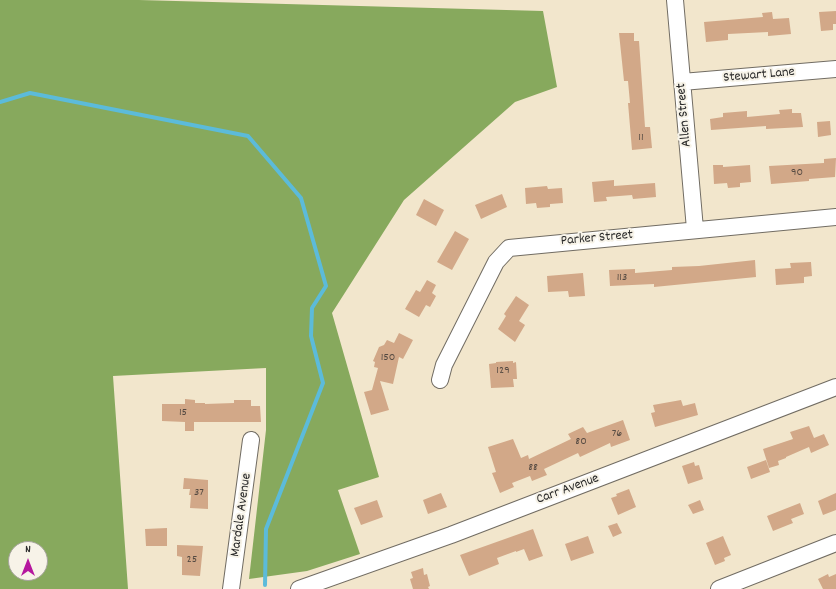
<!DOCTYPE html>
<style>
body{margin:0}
#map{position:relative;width:836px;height:589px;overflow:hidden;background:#f2e6cc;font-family:Dekko,sans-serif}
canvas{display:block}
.north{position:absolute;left:8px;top:541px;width:40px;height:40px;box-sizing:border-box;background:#f7f3e8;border:1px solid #a5a39c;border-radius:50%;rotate:0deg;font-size:11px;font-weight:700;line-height:16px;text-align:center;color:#2b2b2b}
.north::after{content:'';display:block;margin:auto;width:14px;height:18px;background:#b5179e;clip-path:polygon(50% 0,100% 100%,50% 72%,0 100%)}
</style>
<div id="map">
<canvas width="836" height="589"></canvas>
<div class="north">N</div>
</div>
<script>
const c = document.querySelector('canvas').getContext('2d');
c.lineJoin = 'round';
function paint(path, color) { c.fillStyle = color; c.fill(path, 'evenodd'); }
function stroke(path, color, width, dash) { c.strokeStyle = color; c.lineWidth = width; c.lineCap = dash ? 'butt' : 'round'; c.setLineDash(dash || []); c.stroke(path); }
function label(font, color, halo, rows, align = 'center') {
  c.font = font + ' Dekko,sans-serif'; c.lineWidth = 4; c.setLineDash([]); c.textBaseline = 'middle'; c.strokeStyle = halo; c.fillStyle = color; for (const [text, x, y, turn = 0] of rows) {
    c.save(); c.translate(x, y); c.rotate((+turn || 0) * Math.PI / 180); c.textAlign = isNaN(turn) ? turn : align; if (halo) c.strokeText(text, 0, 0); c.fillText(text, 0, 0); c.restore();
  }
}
paint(new Path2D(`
 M 0,0 L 139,0 L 543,11 L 557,87 L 515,102 L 404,200 L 332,313 L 379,477 L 338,490 L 360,554 L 307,571 L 249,579 L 266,430 L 266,368 L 113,376 L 128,589 L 0,589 ZM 16,549 L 40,549 L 40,573 L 16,573 Z`), '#87a95d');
stroke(new Path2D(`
 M 0,102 L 30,93 L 248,136 L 301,198 L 326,286 L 312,308 L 311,336 L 323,383 L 266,529 L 265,585`), '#5cbbda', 4);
paint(new Path2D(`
 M 836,11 L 836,24 L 833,24 L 833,30 L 821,31 L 819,12 Z
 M 772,12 L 773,19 L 789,18 L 791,34 L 768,36 L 768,32 L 728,34 L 728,40 L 706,42 L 704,22 L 763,17 L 762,13 Z
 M 619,33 L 634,33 L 634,41 L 639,41 L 645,127 L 650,127 L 652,148 L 632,150 L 628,103 L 630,103 L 628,81 L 624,81 Z
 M 792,109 L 792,113 L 801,113 L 803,127 L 766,129 L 766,126 L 711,130 L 710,119 L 723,117 L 723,113 L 747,111 L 747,117 L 780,114 L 779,110 Z
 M 830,121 L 831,135 L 818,137 L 817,122 Z
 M 836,158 L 835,177 L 809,179 L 809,181 L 771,184 L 769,166 L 824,163 L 824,159 Z
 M 713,165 L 723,165 L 723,167 L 750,165 L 751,182 L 740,183 L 740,187 L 728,188 L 727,183 L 714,184 Z
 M 614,180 L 614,186 L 655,183 L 656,197 L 633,199 L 632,195 L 606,197 L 607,201 L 594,202 L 592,182 Z
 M 547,186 L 548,189 L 562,188 L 563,203 L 550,204 L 550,207 L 537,208 L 536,203 L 526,204 L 525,188 Z
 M 502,194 L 507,207 L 481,219 L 475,205 Z
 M 424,199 L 444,210 L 436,226 L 416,215 Z
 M 455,231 L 469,239 L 452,270 L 437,262 Z
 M 755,260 L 756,277 L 654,287 L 654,284 L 610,286 L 609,270 L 635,269 L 635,273 L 672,270 L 672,267 L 699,266 Z
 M 811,262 L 812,276 L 804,277 L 804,283 L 776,285 L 775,269 L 791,268 L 790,263 Z
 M 583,273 L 585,296 L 569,297 L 568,291 L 548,292 L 547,276 Z
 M 427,280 L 436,285 L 432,293 L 436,296 L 430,307 L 426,305 L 419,317 L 405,309 L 416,290 L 420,292 Z
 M 516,296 L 529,305 L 519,321 L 525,325 L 515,342 L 498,329 L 506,316 L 504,314 Z
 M 399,333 L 413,340 L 403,359 L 399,357 L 393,384 L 380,381 L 389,410 L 371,415 L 364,392 L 372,390 L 378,368 L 374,367 L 375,362 L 373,361 L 379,347 L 384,345 L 387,340 L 394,343 Z
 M 513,361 L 513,363 L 516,362 L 517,379 L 513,379 L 514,387 L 491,388 L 489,364 L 496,363 L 496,362 Z
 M 185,399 L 195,400 L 195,403 L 205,403 L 205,404 L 234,403 L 234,400 L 251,400 L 251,406 L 260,406 L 261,422 L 194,422 L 194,431 L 185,431 L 185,422 L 162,421 L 162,404 L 185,404 Z
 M 681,400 L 683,406 L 695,403 L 698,415 L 655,427 L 651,413 L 655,412 L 653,405 Z
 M 623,420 L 630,440 L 611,447 L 610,443 L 580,457 L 578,453 L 544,469 L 547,475 L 532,481 L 530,476 L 512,483 L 514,487 L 500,493 L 492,473 L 496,472 L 488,447 L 513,439 L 521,458 L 528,455 L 529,459 L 571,439 L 568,434 L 583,427 L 587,433 Z
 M 809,426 L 814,438 L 824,434 L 829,445 L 811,453 L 809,447 L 786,457 L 786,458 L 778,461 L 779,465 L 769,468 L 763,449 L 793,439 L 790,432 Z
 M 766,460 L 770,472 L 751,479 L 747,467 Z
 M 694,462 L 695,466 L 699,465 L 703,479 L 688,484 L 682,466 Z
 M 184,478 L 208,480 L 208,509 L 190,508 L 191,495 L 189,495 L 190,489 L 183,489 Z
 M 629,489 L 636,507 L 618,515 L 611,498 L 617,496 L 616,494 Z
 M 441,493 L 447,507 L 428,514 L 423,500 Z
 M 836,493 L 836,510 L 823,515 L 818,501 Z
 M 377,500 L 383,517 L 361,525 L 354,508 Z
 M 700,500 L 704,510 L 693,514 L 688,505 Z
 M 800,503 L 804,514 L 791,519 L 793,523 L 773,531 L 767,516 Z
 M 617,523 L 622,533 L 613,537 L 608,526 Z
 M 167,528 L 167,546 L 146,546 L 145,529 Z
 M 533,529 L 543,556 L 529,561 L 524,549 L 516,552 L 516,551 L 497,558 L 499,564 L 469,576 L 460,555 Z
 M 588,536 L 594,553 L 571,561 L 565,544 Z
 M 723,536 L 731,555 L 724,558 L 725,561 L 715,565 L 706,543 Z
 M 177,545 L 203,546 L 200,576 L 182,575 L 182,557 L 177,556 Z
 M 423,568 L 424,575 L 427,574 L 430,586 L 428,587 L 429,589 L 413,589 L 410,579 L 413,578 L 411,572 Z
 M 828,574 L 829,577 L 836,574 L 836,589 L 823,589 L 818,579 Z`), '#d2a888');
const minor = new Path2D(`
 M 675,0 L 695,229
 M 682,82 L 836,69
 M 440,380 L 444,365 L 496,262 L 509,248 L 836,217
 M 231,589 L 251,440
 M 299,589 L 451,535 L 836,387
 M 719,589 L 836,543`);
stroke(minor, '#716c63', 18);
stroke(minor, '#fff', 16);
label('12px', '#554a42', null, [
 ["11",641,138],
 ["90",797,173],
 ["113",622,278],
 ["150",388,358],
 ["129",503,371],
 ["15",183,413],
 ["76",617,434],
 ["80",581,442],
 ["88",533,468],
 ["37",199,493],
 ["25",192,560]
]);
label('14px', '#2b2b2b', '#f7f3e8', [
 ["Stewart Lane",759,76,-5],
 ["Allen Street",685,115,-95],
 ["Parker Street",597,239,-5],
 ["Carr Avenue",568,490,-20],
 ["Mardale Avenue",242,515,-82]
]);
</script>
